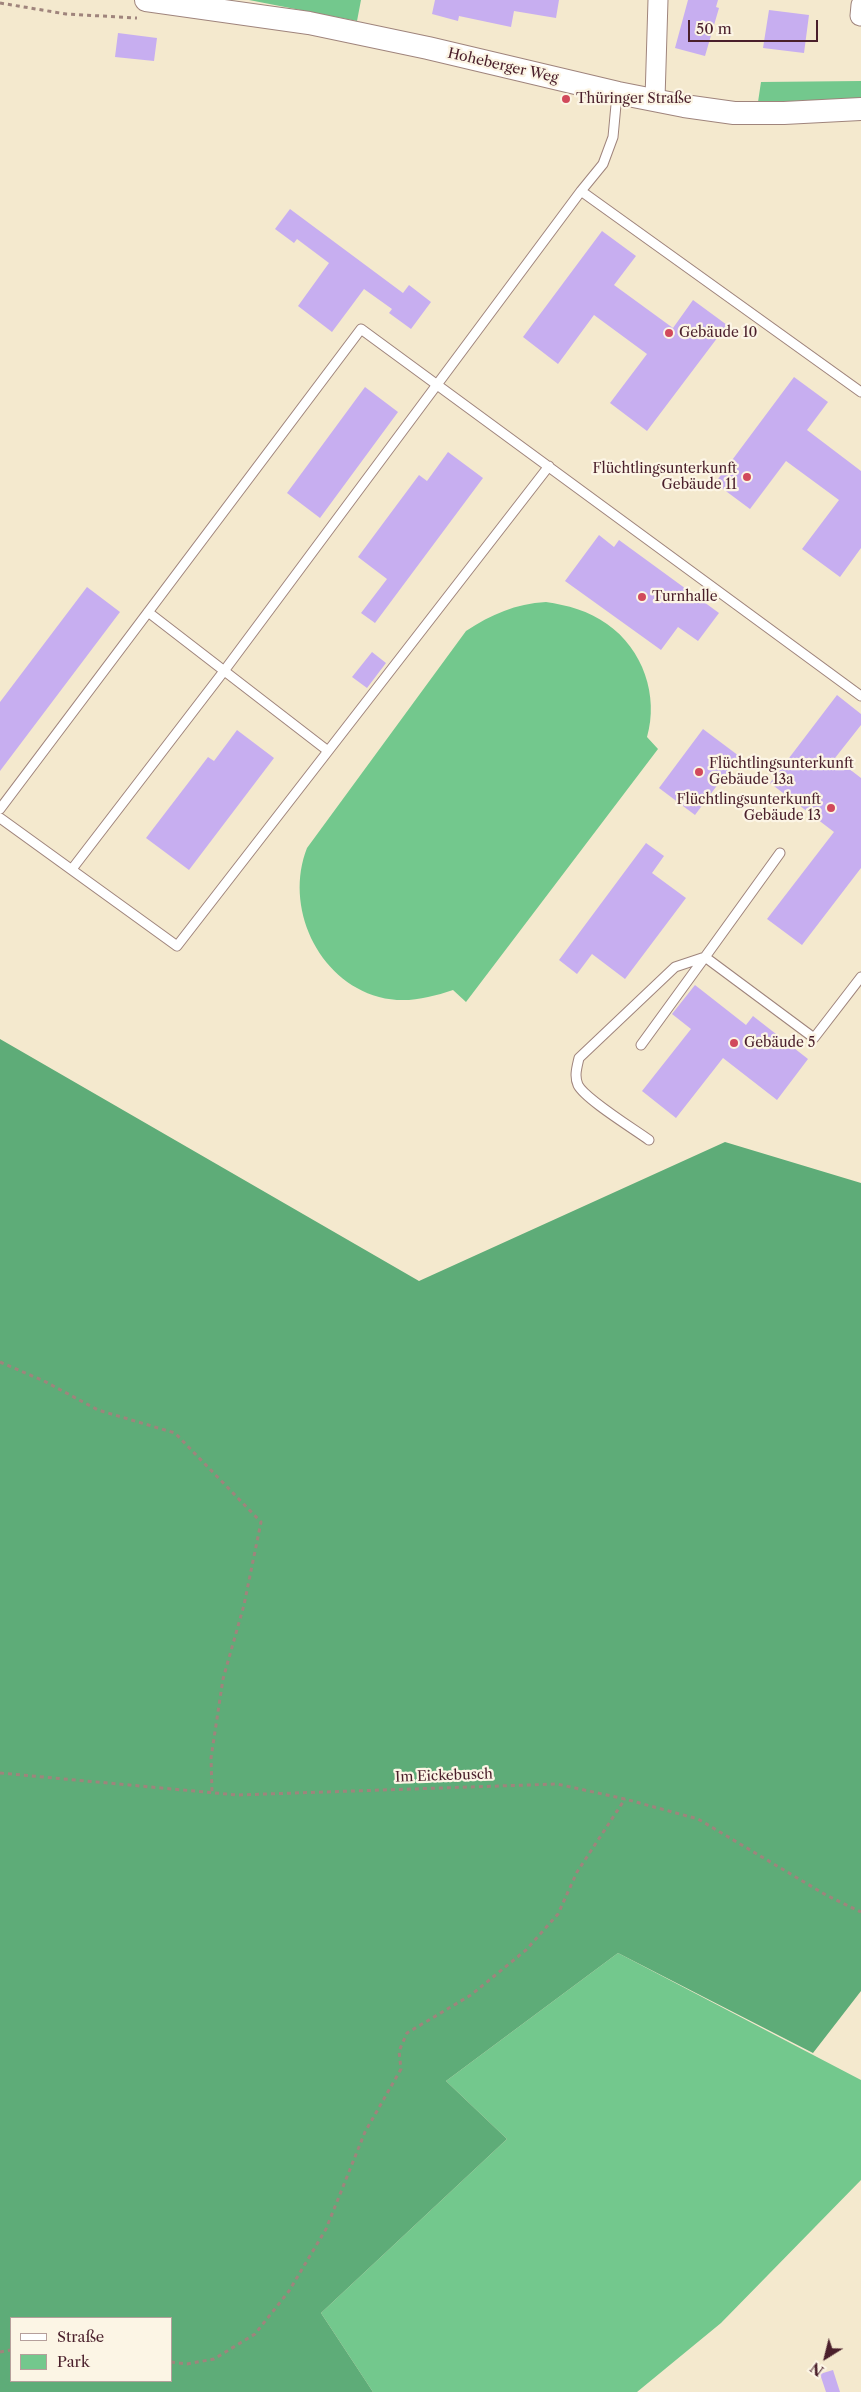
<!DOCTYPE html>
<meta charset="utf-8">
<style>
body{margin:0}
#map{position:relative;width:861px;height:2392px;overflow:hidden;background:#f4e9ce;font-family:"Libre Caslon Text",serif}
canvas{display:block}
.legend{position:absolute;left:10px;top:2317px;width:162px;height:65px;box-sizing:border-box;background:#fcf5e5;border:1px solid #b59f9b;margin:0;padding:6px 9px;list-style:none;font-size:15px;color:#4a1f2b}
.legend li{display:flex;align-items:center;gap:10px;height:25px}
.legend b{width:25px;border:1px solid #b59f9b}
.north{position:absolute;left:801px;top:2332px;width:50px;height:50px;-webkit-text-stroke:4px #fcf5e5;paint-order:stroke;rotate:216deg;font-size:14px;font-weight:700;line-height:20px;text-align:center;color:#4a1f2b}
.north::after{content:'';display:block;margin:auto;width:18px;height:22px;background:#4a1f2b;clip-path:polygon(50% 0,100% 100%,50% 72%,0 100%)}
.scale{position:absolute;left:688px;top:20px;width:130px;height:22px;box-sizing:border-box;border:2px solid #4a1f2b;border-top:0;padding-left:6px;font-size:15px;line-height:18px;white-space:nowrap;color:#4a1f2b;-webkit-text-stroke:4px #fcf5e5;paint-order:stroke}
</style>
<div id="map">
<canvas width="861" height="2392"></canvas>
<ul class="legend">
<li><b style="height:6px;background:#fff"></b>Straße</li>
<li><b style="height:14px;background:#73c88d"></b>Park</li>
</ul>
<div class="north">N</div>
<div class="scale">50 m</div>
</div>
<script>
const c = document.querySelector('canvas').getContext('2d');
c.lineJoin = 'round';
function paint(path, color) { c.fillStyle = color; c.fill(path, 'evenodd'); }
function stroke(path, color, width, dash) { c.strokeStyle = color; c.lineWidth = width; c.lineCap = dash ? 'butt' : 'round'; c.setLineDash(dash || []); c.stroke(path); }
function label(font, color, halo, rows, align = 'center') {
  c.font = font + ' "Libre Caslon Text",serif'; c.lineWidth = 4.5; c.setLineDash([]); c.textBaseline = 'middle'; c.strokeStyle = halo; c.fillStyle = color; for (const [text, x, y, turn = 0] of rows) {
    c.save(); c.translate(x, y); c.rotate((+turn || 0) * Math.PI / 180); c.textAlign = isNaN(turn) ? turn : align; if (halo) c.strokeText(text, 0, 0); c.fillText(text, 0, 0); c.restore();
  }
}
paint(new Path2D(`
 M 249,0 L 361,0 L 357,21 Z
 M 861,81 L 861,99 L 758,102 L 761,82 Z
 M 546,602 C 567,605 589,611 607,624 C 643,649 659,696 647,737 L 658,749 L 466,1002 L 453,990 C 429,998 405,1004 379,997 C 317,980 284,906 307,848 L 466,631 C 492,614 515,604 546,602 Z
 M 618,1953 L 861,2080 L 861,2180 L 721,2323 L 637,2392 L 373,2392 L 321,2313 L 507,2139 L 446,2081 Z`), '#73c88d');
paint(new Path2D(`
 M 0,1039 L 419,1281 L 725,1142 L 861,1183 L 861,1991 L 813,2053 L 618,1953 L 446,2081 L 507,2139 L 321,2313 L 373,2392 L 0,2392 ZM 11,2318 L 171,2318 L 171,2381 L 11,2381 Z`), '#5eac78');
paint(new Path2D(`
 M 435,0 L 559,0 L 556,18 L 514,11 L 511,27 L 459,16 L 458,21 L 432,14 Z
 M 688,0 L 718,0 L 716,7 L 719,8 L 705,56 L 675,48 Z
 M 769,10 L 809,15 L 804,53 L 763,48 Z
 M 118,33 L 157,38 L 154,61 L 115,57 Z
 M 290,209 L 403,293 L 409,285 L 431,302 L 411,329 L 389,313 L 392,309 L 364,289 L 332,332 L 298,306 L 329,263 L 297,239 L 294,243 L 275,229 Z
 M 602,231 L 636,256 L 614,285 L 673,328 L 693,300 L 727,325 L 647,431 L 610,403 L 647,354 L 594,315 L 558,364 L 523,337 Z
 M 794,377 L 828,402 L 807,430 L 861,471 L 861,548 L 840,577 L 802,549 L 839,500 L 786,461 L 750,509 L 715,483 Z
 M 365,387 L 398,412 L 320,518 L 287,493 Z
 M 448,452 L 483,478 L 375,623 L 361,613 L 387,579 L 358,557 L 419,475 L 427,481 Z
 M 599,535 L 614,547 L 619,540 L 719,613 L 698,641 L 678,627 L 661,650 L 565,581 Z
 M 87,587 L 120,612 L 0,771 L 0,702 Z
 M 372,652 L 386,663 L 367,688 L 352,677 Z
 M 837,695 L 861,714 L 861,725 L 835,758 L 861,778 L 861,868 L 802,945 L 767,919 L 834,832 L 770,783 Z
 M 703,729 L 739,756 L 695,815 L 659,788 Z
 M 237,730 L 274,758 L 189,870 L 146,838 L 208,757 L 214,761 Z
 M 646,843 L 664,856 L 652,873 L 686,898 L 625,979 L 592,954 L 577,974 L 559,960 Z
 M 695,985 L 746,1025 L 753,1016 L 808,1059 L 777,1100 L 723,1058 L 676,1118 L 642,1091 L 691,1029 L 672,1014 Z
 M 833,2370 L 840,2392 L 826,2392 L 820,2374 Z`), '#c7aef0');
const service = new Path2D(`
 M 581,191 L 603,164 L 613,137 L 617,94
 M 148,612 L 328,751
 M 0,809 L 361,329 L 861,696
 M 0,818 L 177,946 L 549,466
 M 780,853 L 705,957 L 814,1038 L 861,977
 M 72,869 L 224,671 L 581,191 L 861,392
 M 641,1045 L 705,957
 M 649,1140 C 634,1129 585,1099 578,1085 C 574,1076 577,1067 579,1058 L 675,967 L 705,957`);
const minor = new Path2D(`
 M 860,16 L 861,5
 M 655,99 L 658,0`);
const tertiary = new Path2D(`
 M 146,0 L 309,23 L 428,48 L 618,93 L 684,106 L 734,113 L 784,113 L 861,109`);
stroke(service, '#9f847c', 11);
stroke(minor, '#9f847c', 21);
stroke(tertiary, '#9f847c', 24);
stroke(new Path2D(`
 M 0,3 L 66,14 L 137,18
 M 0,1362 L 44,1381 L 98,1410 L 175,1433 L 261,1522 L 244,1605 L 223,1679 L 211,1758 L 212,1792
 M 0,1773 L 237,1795 L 557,1784 L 625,1799 L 698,1819 L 826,1895 L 861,1912
 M 0,2352 L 11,2350
 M 171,2362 L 187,2364 L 214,2359 L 255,2334 L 289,2291 L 326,2229 L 365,2132 L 401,2069 L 399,2051 L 407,2033 L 471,1995 L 526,1950 L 558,1914 L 577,1872 L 625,1799`), '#9f847c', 3, [4, 4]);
stroke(service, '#fff', 9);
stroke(minor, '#fff', 19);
stroke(tertiary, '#fff', 22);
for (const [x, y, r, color] of [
 [566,99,5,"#d1495b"],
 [669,333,5,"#d1495b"],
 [747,477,5,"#d1495b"],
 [642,597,5,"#d1495b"],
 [699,772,5,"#d1495b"],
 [831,808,5,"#d1495b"],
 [734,1043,5,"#d1495b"]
]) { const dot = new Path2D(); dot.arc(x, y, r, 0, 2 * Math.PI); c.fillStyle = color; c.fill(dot); stroke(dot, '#fcf5e5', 2); }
label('14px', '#4a1f2b', '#fcf5e5', [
 ["Hoheberger Weg",503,66,13],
 ["Im Eickebusch",444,1776,-2]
]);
label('14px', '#4a1f2b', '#fcf5e5', [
 ["Thüringer Straße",576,99],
 ["Gebäude 10",679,333],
 ["Flüchtlingsunterkunft",737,469,"right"],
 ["Gebäude 11",737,485,"right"],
 ["Turnhalle",652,597],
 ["Flüchtlingsunterkunft",709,764],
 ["Gebäude 13a",709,780],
 ["Flüchtlingsunterkunft",821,800,"right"],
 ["Gebäude 13",821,816,"right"],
 ["Gebäude 5",744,1043]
], 'left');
</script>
